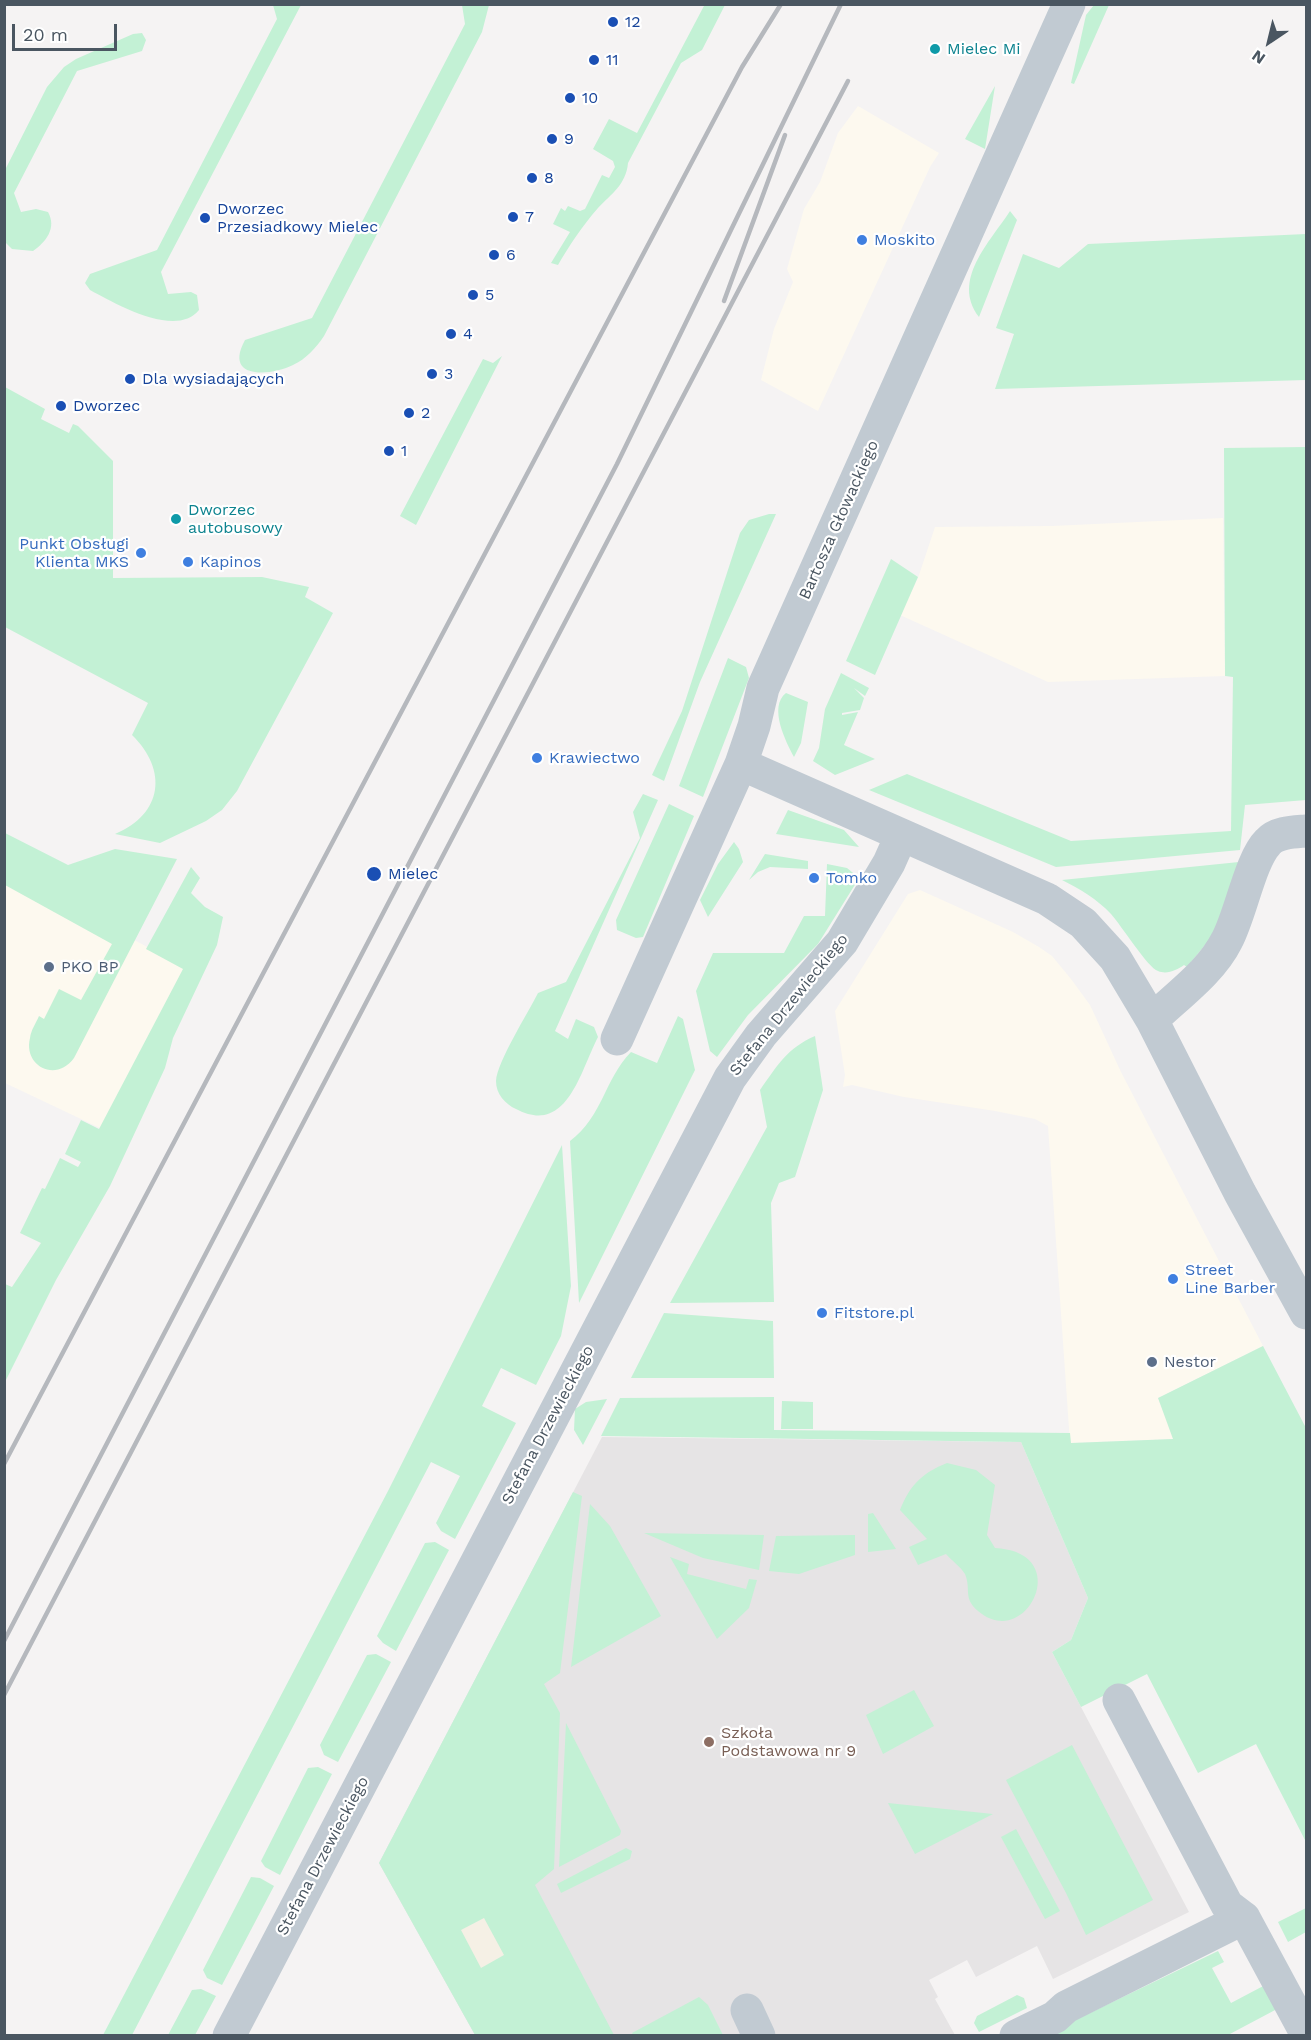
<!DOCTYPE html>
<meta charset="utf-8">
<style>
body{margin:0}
#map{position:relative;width:1311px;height:2040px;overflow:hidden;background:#f5f3f3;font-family:"Work Sans",sans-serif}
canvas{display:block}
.frame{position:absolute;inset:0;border:6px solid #4a5661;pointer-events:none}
.north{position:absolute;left:1239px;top:12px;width:60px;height:60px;-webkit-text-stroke:4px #fff;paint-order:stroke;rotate:215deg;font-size:16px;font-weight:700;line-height:24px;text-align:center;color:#4a5661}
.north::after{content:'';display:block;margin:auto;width:21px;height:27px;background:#4a5661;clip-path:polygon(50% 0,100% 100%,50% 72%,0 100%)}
.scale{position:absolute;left:12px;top:24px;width:105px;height:27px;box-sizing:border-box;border:3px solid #4a5661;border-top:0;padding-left:8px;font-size:18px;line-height:21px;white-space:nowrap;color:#4a5661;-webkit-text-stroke:4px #fff;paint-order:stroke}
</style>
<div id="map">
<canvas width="1311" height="2040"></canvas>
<div class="frame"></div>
<div class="north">N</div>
<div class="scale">20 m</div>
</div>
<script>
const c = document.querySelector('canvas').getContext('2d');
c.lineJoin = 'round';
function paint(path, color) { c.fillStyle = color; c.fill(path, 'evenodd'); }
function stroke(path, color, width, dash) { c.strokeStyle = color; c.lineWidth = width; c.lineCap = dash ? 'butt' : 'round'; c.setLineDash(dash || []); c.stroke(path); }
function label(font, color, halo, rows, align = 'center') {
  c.font = font + ' "Work Sans",sans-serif'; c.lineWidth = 4.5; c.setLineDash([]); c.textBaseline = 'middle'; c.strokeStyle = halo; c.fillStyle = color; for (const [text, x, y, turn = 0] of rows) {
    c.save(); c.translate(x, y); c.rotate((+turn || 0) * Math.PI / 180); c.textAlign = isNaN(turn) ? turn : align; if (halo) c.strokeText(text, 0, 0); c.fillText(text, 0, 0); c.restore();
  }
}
paint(new Path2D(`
 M 858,106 L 939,153 L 930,167 L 818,411 L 761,380 L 774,329 L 793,282 L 787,269 L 804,209 L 820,182 L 838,133 Z
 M 1223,518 L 1225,676 L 1048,682 L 900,615 L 918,578 L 935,527 L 1052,526 Z
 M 5,870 L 186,968 L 100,1128 L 5,1083 Z
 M 920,890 L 1013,932 L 1039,947 L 1052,956 L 1071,979 L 1090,1005 L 1121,1072 L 1263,1346 L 1158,1398 L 1174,1439 L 1070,1443 L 1048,1126 L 1035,1119 L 995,1111 L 904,1097 L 852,1085 L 843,1087 L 845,1075 L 835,1011 L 908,894 Z`), '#fdf9ef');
paint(new Path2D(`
 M 602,1437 L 1021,1442 L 1088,1598 L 1071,1640 L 1052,1652 L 1189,1912 L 1053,1979 L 1037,1946 L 976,1977 L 967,1960 L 929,1980 L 938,1997 L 935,1999 L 955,2035 L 475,2035 L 379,1863 Z`), '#e6e4e5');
paint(new Path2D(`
 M 705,4 L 725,5 L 702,50 L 681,63 L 628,163 C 626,185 611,194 598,208 C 583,225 569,246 558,265 L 551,263 L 570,232 L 553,224 L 561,208 L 565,211 L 568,206 L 580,211 L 585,209 L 602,175 L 609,178 L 615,167 L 613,161 L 593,149 L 609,119 L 637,133 Z
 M 273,5 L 301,5 L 161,272 L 168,294 L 191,292 L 197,295 L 199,310 C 176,339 114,303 90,290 L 85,283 L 90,274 L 157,250 L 277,19 Z
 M 462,5 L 489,5 L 482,32 L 324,336 C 316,348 306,359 293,365 C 271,376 223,380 245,340 L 312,318 L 465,24 Z
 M 1094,5 L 1109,5 L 1074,84 L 1071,83 L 1086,15 Z
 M 142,33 L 146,40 L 142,51 L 77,71 L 14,193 L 21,212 L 36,209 L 48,212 C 57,228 46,242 33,251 L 12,249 L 5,242 L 5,170 L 47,87 L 64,67 L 76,59 L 133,34 Z
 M 995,86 L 985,149 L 965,139 Z
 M 1010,211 L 1017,220 L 979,317 C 951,280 990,242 1010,211 Z
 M 1306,234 L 1306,380 L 995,389 L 1014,334 L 996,328 L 1023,254 L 1059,268 L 1088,244 Z
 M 502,356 L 416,525 L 400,516 L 483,359 L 493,363 Z
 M 5,387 L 45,409 L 41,419 L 69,433 L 73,424 L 78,426 L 113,461 L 113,578 L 262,577 L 309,587 L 305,597 L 333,613 L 237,791 L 222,810 L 206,821 L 160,843 L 115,834 C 163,814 168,770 132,735 L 148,703 L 5,627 Z
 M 1306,447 L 1306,800 L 1245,805 L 1240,850 L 1056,867 L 869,790 L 907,774 L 1071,841 L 1231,831 L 1233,677 L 1225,676 L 1224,448 Z
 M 769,514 L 776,514 L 700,682 L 664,781 L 652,775 L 682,711 L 740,533 L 749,520 Z
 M 891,559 L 918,577 L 875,675 L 846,661 Z
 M 728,658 L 746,667 L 749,678 L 703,797 L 679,786 Z
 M 841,673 L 869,688 L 865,696 L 854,688 L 864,698 L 860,710 L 842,713 L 842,715 L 858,712 L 844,745 L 875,759 L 835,775 L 813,761 L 819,748 L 825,709 Z
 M 786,693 L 808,702 L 801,743 L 794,757 C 786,742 768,707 786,693 Z
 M 643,794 L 658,800 L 555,1031 L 568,1039 L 576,1019 L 594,1027 L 598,1037 C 580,1072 567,1136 516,1109 C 505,1104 496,1094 496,1081 C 497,1062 528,1013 538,993 L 566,982 L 640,838 L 633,812 Z
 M 669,804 L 694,816 L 643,937 L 636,938 L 617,930 L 616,920 Z
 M 788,810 L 844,830 L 859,847 L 776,834 Z
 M 5,833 L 68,865 L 115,849 L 177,859 L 74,1058 C 56,1083 23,1066 30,1038 C 31,1030 36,1023 39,1016 L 44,1019 L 59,989 L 81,1000 L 112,944 L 5,885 Z
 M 734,842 L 739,849 L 743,862 L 708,917 L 700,900 L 718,864 Z
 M 765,854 L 808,861 L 808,869 L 770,867 L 758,872 L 749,880 Z
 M 1239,862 L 1215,933 L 1187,967 L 1184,965 C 1177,970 1167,975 1158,971 C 1148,968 1121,925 1111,914 C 1097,899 1080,889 1062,880 Z
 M 827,864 L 847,868 L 858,877 L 856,883 L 818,944 L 748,1015 L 717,1057 L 710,1051 L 696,991 L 713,953 L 784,953 L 804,916 L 825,916 Z
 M 191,867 L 200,878 L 191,893 L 205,907 L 223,917 L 217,945 L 173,1038 L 165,1068 L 110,1186 L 56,1280 L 5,1382 L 5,1284 L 12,1287 L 41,1243 L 20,1233 L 42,1188 L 45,1189 L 60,1158 L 78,1167 L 81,1162 L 65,1154 L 81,1120 L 99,1129 L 183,969 L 146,949 Z
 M 678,1016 L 683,1019 L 695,1070 L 579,1303 L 570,1141 C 603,1116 604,1080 631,1052 L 657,1063 Z
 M 815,1036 L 823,1090 L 795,1177 L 779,1183 L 771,1203 L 774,1302 L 670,1303 L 767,1127 L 760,1090 C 777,1066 787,1048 815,1036 Z
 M 562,1145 L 571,1286 L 561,1336 L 536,1385 L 501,1368 L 482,1406 L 516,1423 L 455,1539 L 441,1531 L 436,1523 L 460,1476 L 431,1462 L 132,2035 L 103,2035 L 388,1491 Z
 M 664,1313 L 773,1321 L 774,1378 L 631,1378 Z
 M 1263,1346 L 1306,1428 L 1306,1842 L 1256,1744 L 1198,1773 L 1147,1674 L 1081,1707 L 1052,1652 L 1071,1640 L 1088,1598 L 1021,1442 L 601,1436 L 620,1398 L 774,1397 L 774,1430 L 1070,1433 L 1071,1443 L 1173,1439 L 1158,1398 Z
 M 607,1399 L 583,1445 L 574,1430 L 575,1409 L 586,1402 Z
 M 782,1401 L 813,1402 L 813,1429 L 781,1429 Z
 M 947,1463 L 976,1470 L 995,1485 L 987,1535 L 995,1548 C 1074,1552 1028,1647 982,1614 C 961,1599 972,1591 965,1574 C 961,1567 951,1560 946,1554 L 918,1565 L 909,1547 L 927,1539 L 900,1510 C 910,1485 922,1473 947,1463 Z
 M 573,1492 L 582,1496 L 560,1673 L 544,1684 L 560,1713 L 554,1869 L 535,1885 L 614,2035 L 475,2035 L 379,1863 Z
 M 590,1504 L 610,1526 L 661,1616 L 571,1667 Z
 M 873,1513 L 896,1549 L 868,1552 L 868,1514 Z
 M 644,1533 L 764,1535 L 759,1570 L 703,1558 Z
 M 855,1535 L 855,1555 L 799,1574 L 769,1571 L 776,1536 Z
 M 435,1542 L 449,1550 L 396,1651 L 383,1643 L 377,1636 L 425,1543 Z
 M 670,1557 L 689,1564 L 687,1574 L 746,1589 L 749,1579 L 757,1580 L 749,1608 L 717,1639 Z
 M 376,1654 L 391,1662 L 338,1762 L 324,1755 L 320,1745 L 367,1655 Z
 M 914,1690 L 934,1726 L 883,1754 L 866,1715 Z
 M 566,1723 L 621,1831 L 620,1835 L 559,1867 Z
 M 1072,1745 L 1153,1900 L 1086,1935 L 1066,1893 L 1006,1780 Z
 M 318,1767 L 332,1774 L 280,1875 L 265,1867 L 261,1861 L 308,1768 Z
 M 888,1803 L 993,1814 L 915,1854 Z
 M 1016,1829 L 1060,1911 L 1045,1919 L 1001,1837 Z
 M 626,1848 L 632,1851 L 630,1859 L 561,1893 L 557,1884 Z
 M 251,1877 L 260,1878 L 274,1886 L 222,1985 L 207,1978 L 203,1970 Z
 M 1306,1908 L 1306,1932 L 1288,1942 L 1278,1922 Z
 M 1218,1951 L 1224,1962 L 1212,1968 L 1231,2003 L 1267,1984 L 1277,2009 L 1228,2035 L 1042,2036 Z
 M 201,1989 L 216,1996 L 195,2035 L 168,2035 L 192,1990 Z
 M 1017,1995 L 1024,1998 L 1027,2008 L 979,2032 L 974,2023 L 977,2016 Z
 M 699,1997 L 708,2005 L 723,2035 L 633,2035 L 632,2033 Z`), '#c3f1d5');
paint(new Path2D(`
 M 484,1918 L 504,1955 L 481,1968 L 461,1930 Z`), '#f5f0e5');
stroke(new Path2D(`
 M 741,764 L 1047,899 L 1083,923 L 1115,958 L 1152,1020 L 1240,1193 L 1306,1313
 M 1152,1020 C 1178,995 1211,972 1227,940 C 1241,914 1250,860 1268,842 C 1277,832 1294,832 1306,831
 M 617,1039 L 741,764 L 754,726 L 763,688 L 1069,4
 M 1119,1700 L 1227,1905 L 1244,1918 L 1306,2033
 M 747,2010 L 759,2036
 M 229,2036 L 730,1078 L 761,1035 L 842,942 L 889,863 L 901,836
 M 1016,2036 L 1055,2017 L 1066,2007 L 1244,1918`), '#c1cad2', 33);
stroke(new Path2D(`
 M 724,301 L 785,135
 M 4,1464 L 742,67 L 781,4
 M 4,1641 L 617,464 L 841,4
 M 4,1695 L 848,81`), '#b5b8bd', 4.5);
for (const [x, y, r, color] of [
 [613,22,6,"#1a4fb4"],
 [935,49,6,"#0f9aa8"],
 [594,60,6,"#1a4fb4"],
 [570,98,6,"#1a4fb4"],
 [552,139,6,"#1a4fb4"],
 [532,178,6,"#1a4fb4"],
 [513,217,6,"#1a4fb4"],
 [205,218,6,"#1a4fb4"],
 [862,240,6,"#3f7fe0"],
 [494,255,6,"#1a4fb4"],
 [473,295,6,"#1a4fb4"],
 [451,334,6,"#1a4fb4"],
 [432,374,6,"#1a4fb4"],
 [130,379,6,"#1a4fb4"],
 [61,406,6,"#1a4fb4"],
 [409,413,6,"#1a4fb4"],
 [389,451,6,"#1a4fb4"],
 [176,519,6,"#0f9aa8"],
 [141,553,6,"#3f7fe0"],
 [188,562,6,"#3f7fe0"],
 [537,758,6,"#3f7fe0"],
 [374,874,8,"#1a4fb4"],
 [814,878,6,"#3f7fe0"],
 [49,967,6,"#5c6f8a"],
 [1173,1279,6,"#3f7fe0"],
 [822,1313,6,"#3f7fe0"],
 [1152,1362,6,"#5c6f8a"],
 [709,1742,6,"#8d6e63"]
]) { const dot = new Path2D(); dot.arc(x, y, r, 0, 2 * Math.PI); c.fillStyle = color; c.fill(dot); stroke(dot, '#fff', 2); }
label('16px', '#164399', '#fff', [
 ["12",625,22],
 ["11",606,60],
 ["10",582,98],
 ["9",564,139],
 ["8",544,178],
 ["Dworzec",217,209],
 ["Przesiadkowy Mielec",217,227],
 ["7",525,217],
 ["6",506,255],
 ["5",485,295],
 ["4",463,334],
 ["3",444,374],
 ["Dla wysiadających",142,379],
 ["Dworzec",73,406],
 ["2",421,413],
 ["1",401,451],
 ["Mielec",388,874]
], 'left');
label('16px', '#0d838f', '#fff', [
 ["Mielec Mi",947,49],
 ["Dworzec",188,510],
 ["autobusowy",188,528]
], 'left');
label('16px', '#366cbe', '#fff', [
 ["Moskito",874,240],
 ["Punkt Obsługi",129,544,"right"],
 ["Klienta MKS",129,562,"right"],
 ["Kapinos",200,562],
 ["Krawiectwo",549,758],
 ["Tomko",826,878],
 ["Street",1185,1270],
 ["Line Barber",1185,1288],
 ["Fitstore.pl",834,1313]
], 'left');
label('16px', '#4a5661', '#fff', [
 ["Bartosza Głowackiego",839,520,-66],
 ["Stefana Drzewieckiego",789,1005,-51],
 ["Stefana Drzewieckiego",548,1425,-62],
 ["Stefana Drzewieckiego",323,1856,-62]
]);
label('16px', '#4e5e75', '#fff', [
 ["PKO BP",61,967],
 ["Nestor",1164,1362]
], 'left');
label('16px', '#785e54', '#fff', [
 ["Szkoła",721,1733],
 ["Podstawowa nr 9",721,1751]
], 'left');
</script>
